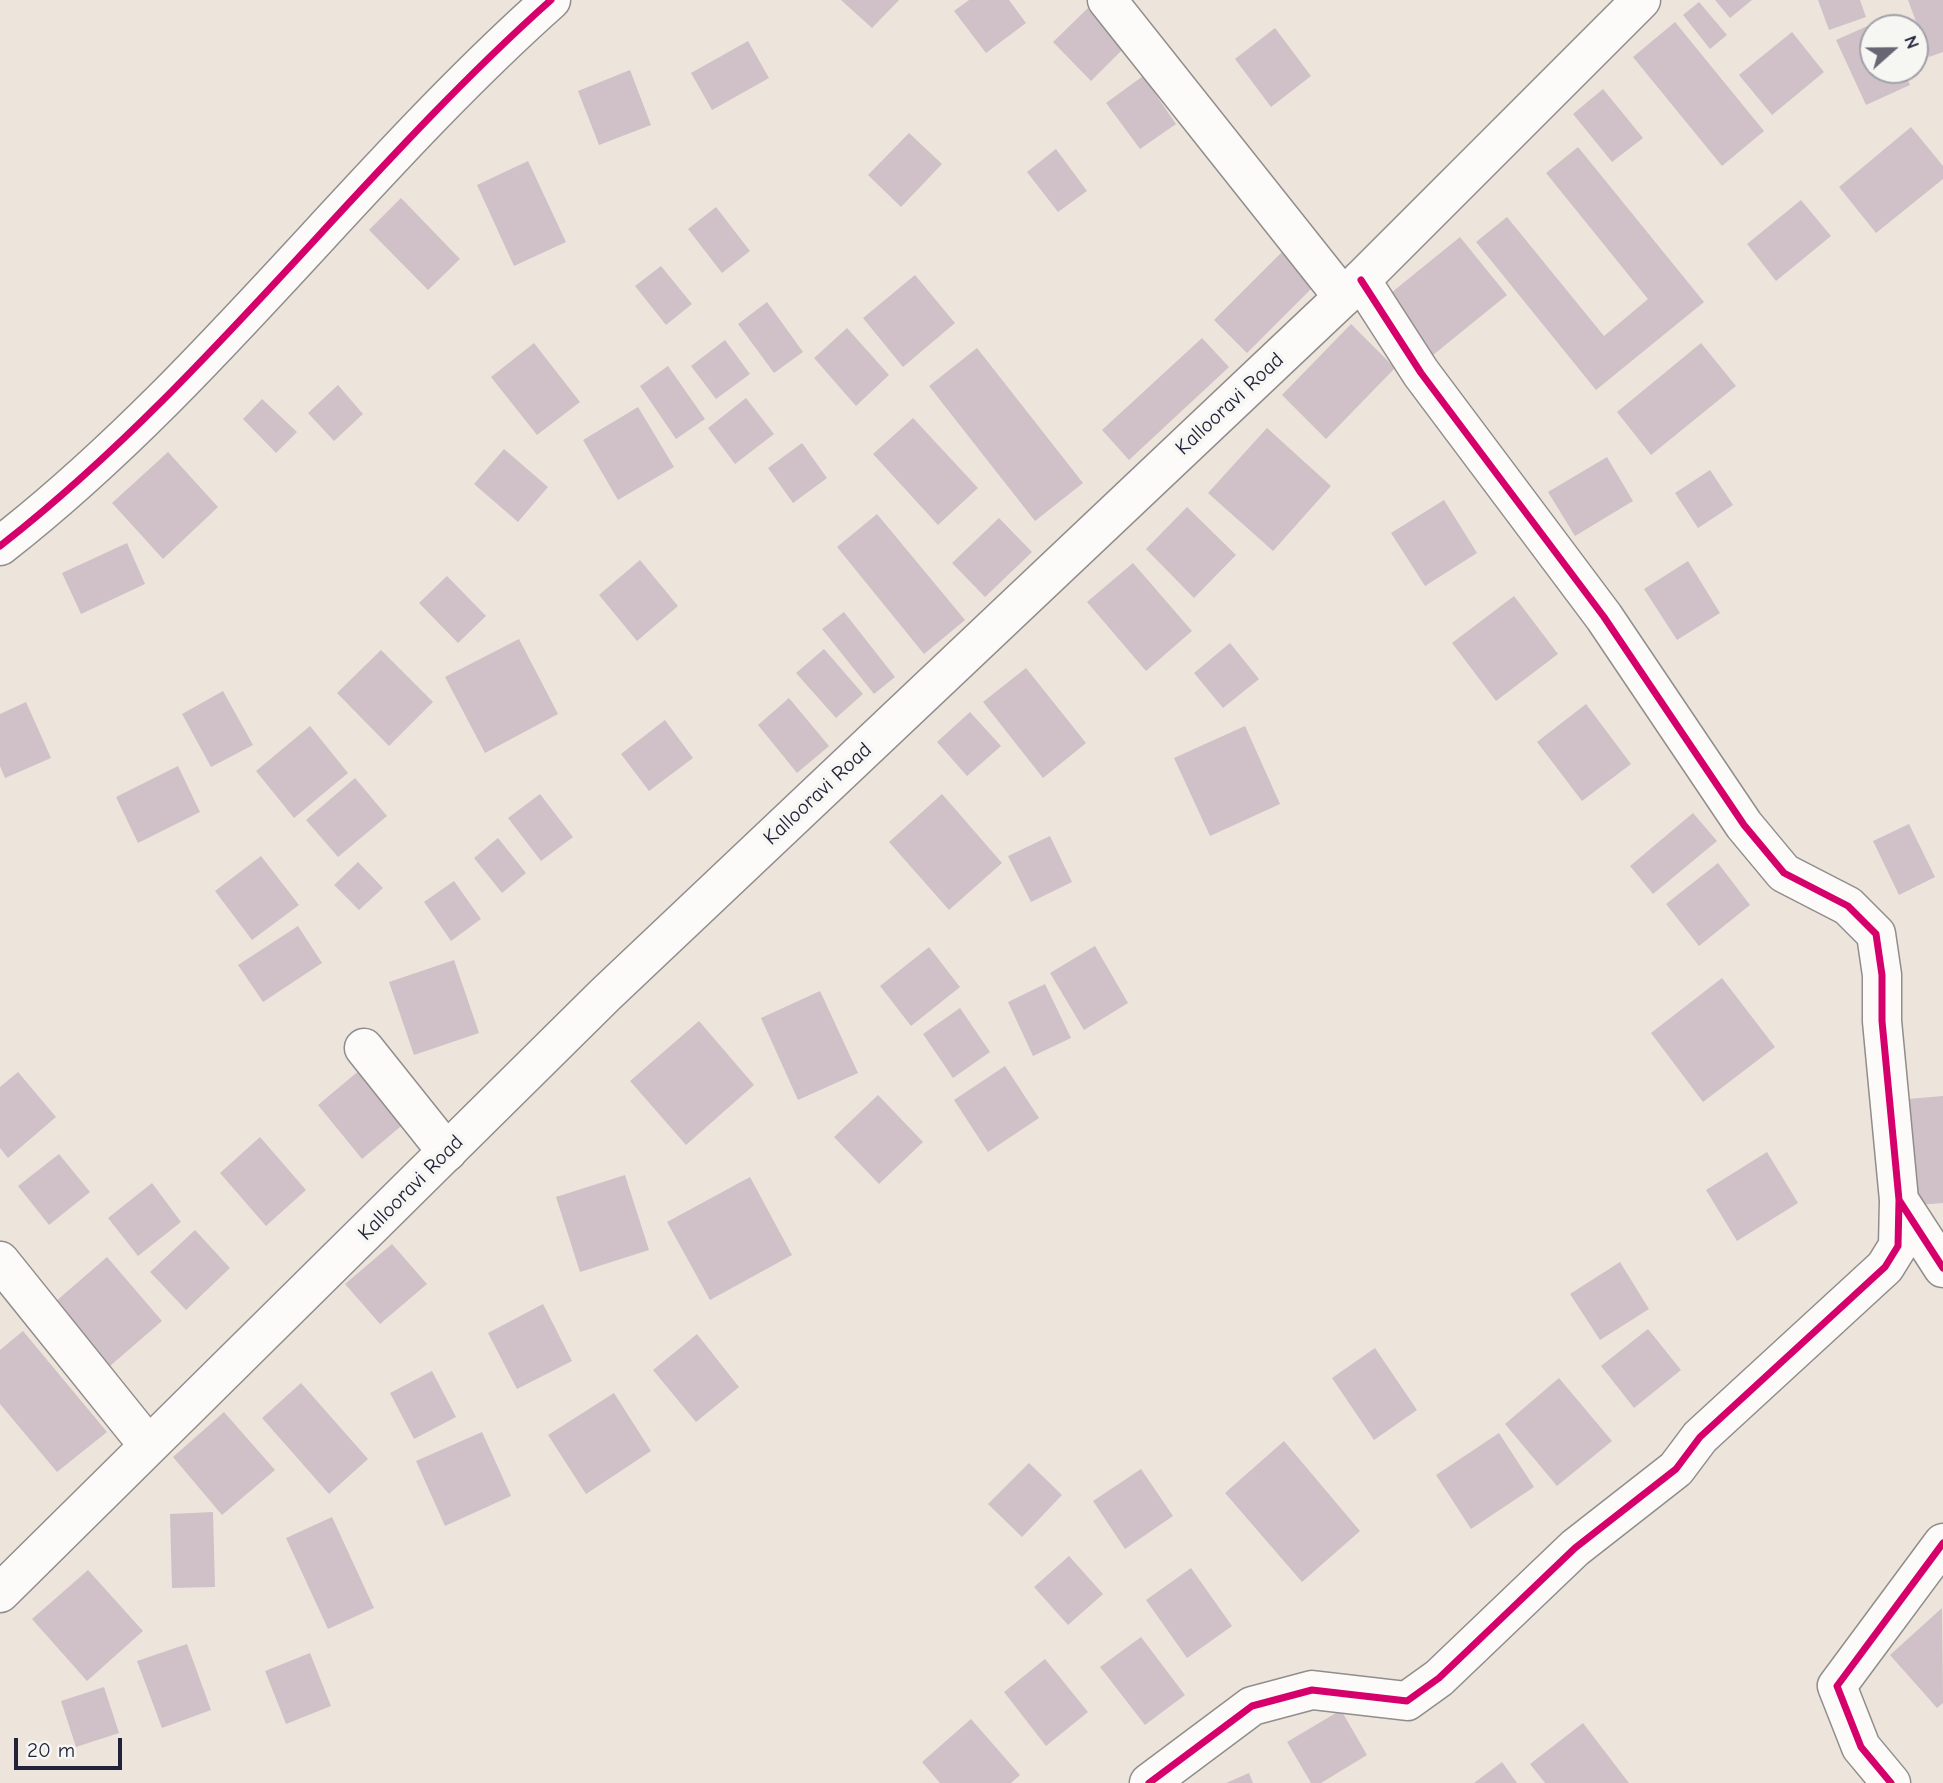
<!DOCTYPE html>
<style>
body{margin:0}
#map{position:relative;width:1943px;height:1783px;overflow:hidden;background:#ede5db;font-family:"Comic Neue",sans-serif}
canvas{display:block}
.north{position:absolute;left:1859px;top:14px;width:70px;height:70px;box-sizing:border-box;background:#f6f6f2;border:2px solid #a1a1a9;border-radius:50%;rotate:69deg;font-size:19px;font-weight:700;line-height:28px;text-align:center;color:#22223b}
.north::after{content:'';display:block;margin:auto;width:24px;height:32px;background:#696673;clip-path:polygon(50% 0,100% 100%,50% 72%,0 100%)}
.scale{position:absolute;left:14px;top:1738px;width:108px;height:32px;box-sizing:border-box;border:4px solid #22223b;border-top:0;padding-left:9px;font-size:21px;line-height:24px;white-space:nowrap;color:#22223b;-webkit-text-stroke:5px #f6f6f2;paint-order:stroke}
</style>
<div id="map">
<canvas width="1943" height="1783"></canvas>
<div class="north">N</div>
<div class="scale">20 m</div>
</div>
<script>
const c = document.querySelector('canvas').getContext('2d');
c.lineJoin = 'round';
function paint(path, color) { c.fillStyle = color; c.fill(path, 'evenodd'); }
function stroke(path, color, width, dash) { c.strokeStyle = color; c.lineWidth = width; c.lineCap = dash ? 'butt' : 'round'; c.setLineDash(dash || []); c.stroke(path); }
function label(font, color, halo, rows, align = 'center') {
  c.font = font + ' "Comic Neue",sans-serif'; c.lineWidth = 7; c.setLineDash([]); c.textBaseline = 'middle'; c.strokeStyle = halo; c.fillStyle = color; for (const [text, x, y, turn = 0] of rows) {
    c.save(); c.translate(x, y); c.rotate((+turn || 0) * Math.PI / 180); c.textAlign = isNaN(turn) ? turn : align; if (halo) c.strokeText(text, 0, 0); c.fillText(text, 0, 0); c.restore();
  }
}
paint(new Path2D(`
 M 841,0 L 899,0 L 872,28 Z
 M 969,0 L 1009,0 L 1026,23 L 986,53 L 954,11 Z
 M 1715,0 L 1752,0 L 1730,18 Z
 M 1818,0 L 1860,0 L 1866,17 L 1829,30 Z
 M 1908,0 L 1943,0 L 1943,52 L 1929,57 Z
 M 1699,2 L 1727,35 L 1710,49 L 1683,15 Z
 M 1088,8 L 1125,47 L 1091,81 L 1053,42 Z
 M 1881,20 L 1885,28 L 1873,28 L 1873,70 L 1904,70 L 1910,85 L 1866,105 L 1836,40 Z
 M 1675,22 L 1764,131 L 1722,166 L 1633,57 Z
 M 1275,28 L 1311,76 L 1271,107 L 1235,59 Z
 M 1792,32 L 1824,72 L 1772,115 L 1739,75 Z
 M 748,41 L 769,78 L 712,110 L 691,73 Z
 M 630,70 L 651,125 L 599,145 L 578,91 Z
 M 1143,76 L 1176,124 L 1140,149 L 1106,103 Z
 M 1603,89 L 1643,138 L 1612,162 L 1573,114 Z
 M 1911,127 L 1943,166 L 1943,179 L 1876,233 L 1839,187 Z
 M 909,133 L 942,164 L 901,207 L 868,175 Z
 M 1578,147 L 1704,302 L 1596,390 L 1476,242 L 1507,217 L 1604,336 L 1648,299 L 1546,173 Z
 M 1056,149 L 1087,191 L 1058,212 L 1027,172 Z
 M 528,161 L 566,242 L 514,266 L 477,185 Z
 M 401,198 L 460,259 L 428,290 L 369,230 Z
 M 1801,200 L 1831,236 L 1776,281 L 1747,244 Z
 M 716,207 L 750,251 L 722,273 L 688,229 Z
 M 1460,237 L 1507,295 L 1433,355 L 1386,297 Z
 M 1289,245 L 1322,278 L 1247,353 L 1214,320 Z
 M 661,266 L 692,304 L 666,325 L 635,286 Z
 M 915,275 L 955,323 L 903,367 L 863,318 Z
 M 767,302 L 803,352 L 774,373 L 738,324 Z
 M 1351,324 L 1395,368 L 1326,439 L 1282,395 Z
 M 847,328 L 889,375 L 856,406 L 814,358 Z
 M 1202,338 L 1229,367 L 1129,460 L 1102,430 Z
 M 725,340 L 750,374 L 716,399 L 691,366 Z
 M 534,343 L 580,402 L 537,435 L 491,377 Z
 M 1701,343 L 1736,386 L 1651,455 L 1617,412 Z
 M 977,348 L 1083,483 L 1035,521 L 929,386 Z
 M 668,366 L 705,419 L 676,439 L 640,386 Z
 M 338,385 L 363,414 L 334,441 L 308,413 Z
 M 746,398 L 774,434 L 735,464 L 708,428 Z
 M 262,399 L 297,432 L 276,453 L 243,419 Z
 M 638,407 L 674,467 L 618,500 L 583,440 Z
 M 913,418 L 978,488 L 938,525 L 873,454 Z
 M 1267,428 L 1331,486 L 1273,551 L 1208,493 Z
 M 802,443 L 827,478 L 793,503 L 768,468 Z
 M 504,449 L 548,487 L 518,522 L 474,484 Z
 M 168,452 L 218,507 L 163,559 L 112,503 Z
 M 1607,457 L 1633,501 L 1575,536 L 1548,492 Z
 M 1710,470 L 1733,505 L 1698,528 L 1675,493 Z
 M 1444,500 L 1477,553 L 1425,586 L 1391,533 Z
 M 1187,507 L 1236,555 L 1194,598 L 1146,549 Z
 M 877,514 L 965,620 L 924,654 L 837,547 Z
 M 999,518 L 1032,552 L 985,597 L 952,563 Z
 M 127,543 L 145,584 L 81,614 L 62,573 Z
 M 640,560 L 678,606 L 637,641 L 599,595 Z
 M 1688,561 L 1720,613 L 1677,640 L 1644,589 Z
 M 1133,563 L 1192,631 L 1146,671 L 1087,602 Z
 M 447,576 L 486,616 L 458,643 L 419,603 Z
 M 1514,596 L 1558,654 L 1496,701 L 1452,643 Z
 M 844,612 L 895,677 L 874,694 L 822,629 Z
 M 519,639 L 558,714 L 485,753 L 445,677 Z
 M 1230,643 L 1259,679 L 1223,708 L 1194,673 Z
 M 824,649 L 863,694 L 836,718 L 796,673 Z
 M 381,650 L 433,702 L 389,746 L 337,693 Z
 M 1026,668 L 1086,743 L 1043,778 L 983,702 Z
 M 223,691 L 253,745 L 211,767 L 182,714 Z
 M 789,698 L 829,746 L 797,773 L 758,725 Z
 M 26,702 L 51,758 L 5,778 L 0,766 L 0,714 Z
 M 1586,704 L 1631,764 L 1582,801 L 1537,742 Z
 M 970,712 L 1001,746 L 967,776 L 937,742 Z
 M 665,720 L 693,758 L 649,791 L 621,754 Z
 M 310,726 L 348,773 L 294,818 L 256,771 Z
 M 1245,726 L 1280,804 L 1210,836 L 1174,758 Z
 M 178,766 L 200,812 L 138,843 L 116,797 Z
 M 355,778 L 387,816 L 338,857 L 306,820 Z
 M 540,794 L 573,837 L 541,861 L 508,818 Z
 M 942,794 L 1002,863 L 949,910 L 889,842 Z
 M 1693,813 L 1717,841 L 1653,894 L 1630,866 Z
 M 1909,824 L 1935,877 L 1899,895 L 1873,841 Z
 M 1050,836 L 1072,882 L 1031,902 L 1008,856 Z
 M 498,838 L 526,873 L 502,893 L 474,858 Z
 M 261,856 L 299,905 L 252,940 L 215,891 Z
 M 358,862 L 383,888 L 359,910 L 334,885 Z
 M 1718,863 L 1750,905 L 1699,946 L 1666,904 Z
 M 454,881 L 481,919 L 451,941 L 424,902 Z
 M 298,926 L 322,963 L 263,1002 L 238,965 Z
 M 1095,946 L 1128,1003 L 1084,1030 L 1050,973 Z
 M 929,947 L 960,987 L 911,1026 L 880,986 Z
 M 454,960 L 479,1033 L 414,1055 L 389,982 Z
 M 1722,978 L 1775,1047 L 1703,1102 L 1651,1033 Z
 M 1045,984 L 1071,1038 L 1033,1056 L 1008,1002 Z
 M 820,991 L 858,1073 L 798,1100 L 761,1018 Z
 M 960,1008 L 990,1052 L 953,1078 L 923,1034 Z
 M 699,1021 L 754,1085 L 686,1145 L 630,1081 Z
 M 1005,1066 L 1039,1118 L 988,1152 L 954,1100 Z
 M 361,1069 L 406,1122 L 362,1159 L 318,1105 Z
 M 18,1072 L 56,1117 L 8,1158 L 0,1148 L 0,1087 Z
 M 878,1095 L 923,1142 L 879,1184 L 834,1137 Z
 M 1943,1096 L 1943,1203 L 1905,1206 L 1896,1100 Z
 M 260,1137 L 306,1190 L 266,1226 L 220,1173 Z
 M 1767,1152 L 1798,1203 L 1737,1241 L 1706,1190 Z
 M 59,1154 L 90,1192 L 49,1225 L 18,1186 Z
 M 625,1175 L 649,1250 L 580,1272 L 556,1197 Z
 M 750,1177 L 792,1255 L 710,1300 L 667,1222 Z
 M 152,1183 L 181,1222 L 138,1256 L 108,1218 Z
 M 195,1230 L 230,1268 L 186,1310 L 150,1272 Z
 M 392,1244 L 427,1284 L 380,1324 L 345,1284 Z
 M 107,1257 L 162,1321 L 110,1366 L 55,1302 Z
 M 1620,1262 L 1649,1309 L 1600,1340 L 1570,1294 Z
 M 543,1304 L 572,1361 L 517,1389 L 488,1333 Z
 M 1648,1329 L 1681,1370 L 1634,1408 L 1601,1366 Z
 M 23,1331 L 107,1432 L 57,1472 L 0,1404 L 0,1350 Z
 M 697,1334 L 739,1387 L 696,1422 L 653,1370 Z
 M 1375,1348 L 1417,1410 L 1374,1440 L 1332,1378 Z
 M 432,1371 L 456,1417 L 414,1439 L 390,1393 Z
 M 1559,1378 L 1612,1441 L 1557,1486 L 1505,1424 Z
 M 301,1383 L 368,1459 L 329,1494 L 262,1418 Z
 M 614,1393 L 651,1451 L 586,1494 L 548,1435 Z
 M 224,1412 L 275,1470 L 222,1515 L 173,1457 Z
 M 482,1432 L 511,1496 L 445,1526 L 416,1461 Z
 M 1499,1433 L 1534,1487 L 1471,1529 L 1436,1475 Z
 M 1284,1441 L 1360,1531 L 1302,1582 L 1225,1493 Z
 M 1029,1463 L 1062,1495 L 1022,1537 L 988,1504 Z
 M 1141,1469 L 1173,1516 L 1125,1549 L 1093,1501 Z
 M 213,1512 L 215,1587 L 172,1588 L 170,1514 Z
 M 332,1517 L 374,1608 L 328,1629 L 286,1538 Z
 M 1069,1556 L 1103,1594 L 1068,1625 L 1034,1587 Z
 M 1191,1568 L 1232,1626 L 1187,1658 L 1146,1600 Z
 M 88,1570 L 143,1631 L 87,1681 L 32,1619 Z
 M 1942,1608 L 1943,1703 L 1937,1708 L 1890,1655 Z
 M 1141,1637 L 1185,1695 L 1145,1725 L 1100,1667 Z
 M 187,1644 L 211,1710 L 162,1728 L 137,1661 Z
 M 310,1653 L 331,1706 L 286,1724 L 265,1671 Z
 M 1045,1659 L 1088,1712 L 1046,1746 L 1004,1692 Z
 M 104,1687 L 119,1733 L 76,1747 L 61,1701 Z
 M 1341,1710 L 1367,1755 L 1321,1783 L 1311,1783 L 1287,1742 Z
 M 971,1719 L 1020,1775 L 1011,1783 L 940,1783 L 922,1762 Z
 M 1583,1723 L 1629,1783 L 1545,1783 L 1530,1764 Z
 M 1502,1762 L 1517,1783 L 1474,1783 Z
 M 1249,1773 L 1253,1783 L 1226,1783 Z`), '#cfc1c7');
const minor = new Path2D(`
 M 1107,0 L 1343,297
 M 1361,280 L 1421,373 L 1604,617 L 1744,825 L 1784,873 L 1848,906 L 1876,934 L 1882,975 L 1882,1021 L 1899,1200 L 1943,1268
 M 0,546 C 205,386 358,172 551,0
 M 364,1048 L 447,1152
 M 0,1261 L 148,1445
 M 1149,1783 L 1252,1706 L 1312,1690 L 1407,1701 L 1439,1678 L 1575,1548 L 1676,1469 L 1700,1437 L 1885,1267 L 1898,1246 L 1899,1200
 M 1891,1783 L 1861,1747 L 1837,1686 L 1943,1543`);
const major = new Path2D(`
 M 0,1593 L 606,994 L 1361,280 L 1641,0`);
stroke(minor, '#918d8c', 41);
stroke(major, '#918d8c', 41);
stroke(minor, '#fcfbfa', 38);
stroke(major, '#fcfbfa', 38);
stroke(new Path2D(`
 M 1361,280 L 1421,373 L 1604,617 L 1744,825 L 1784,873 L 1848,906 L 1876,934 L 1882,975 L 1882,1021 L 1899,1200 L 1943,1268
 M 0,546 C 205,386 358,172 551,0
 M 1149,1783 L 1252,1706 L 1312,1690 L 1407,1701 L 1439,1678 L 1575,1548 L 1676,1469 L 1700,1437 L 1885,1267 L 1898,1246 L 1899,1200
 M 1891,1783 L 1861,1747 L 1837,1686 L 1943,1543`), '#d6006c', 7);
label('21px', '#22223b', '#f6f6f2', [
 ["Kallooravi Road",1230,404,-43],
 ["Kallooravi Road",818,794,-43],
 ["Kallooravi Road",411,1188,-45]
]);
</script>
